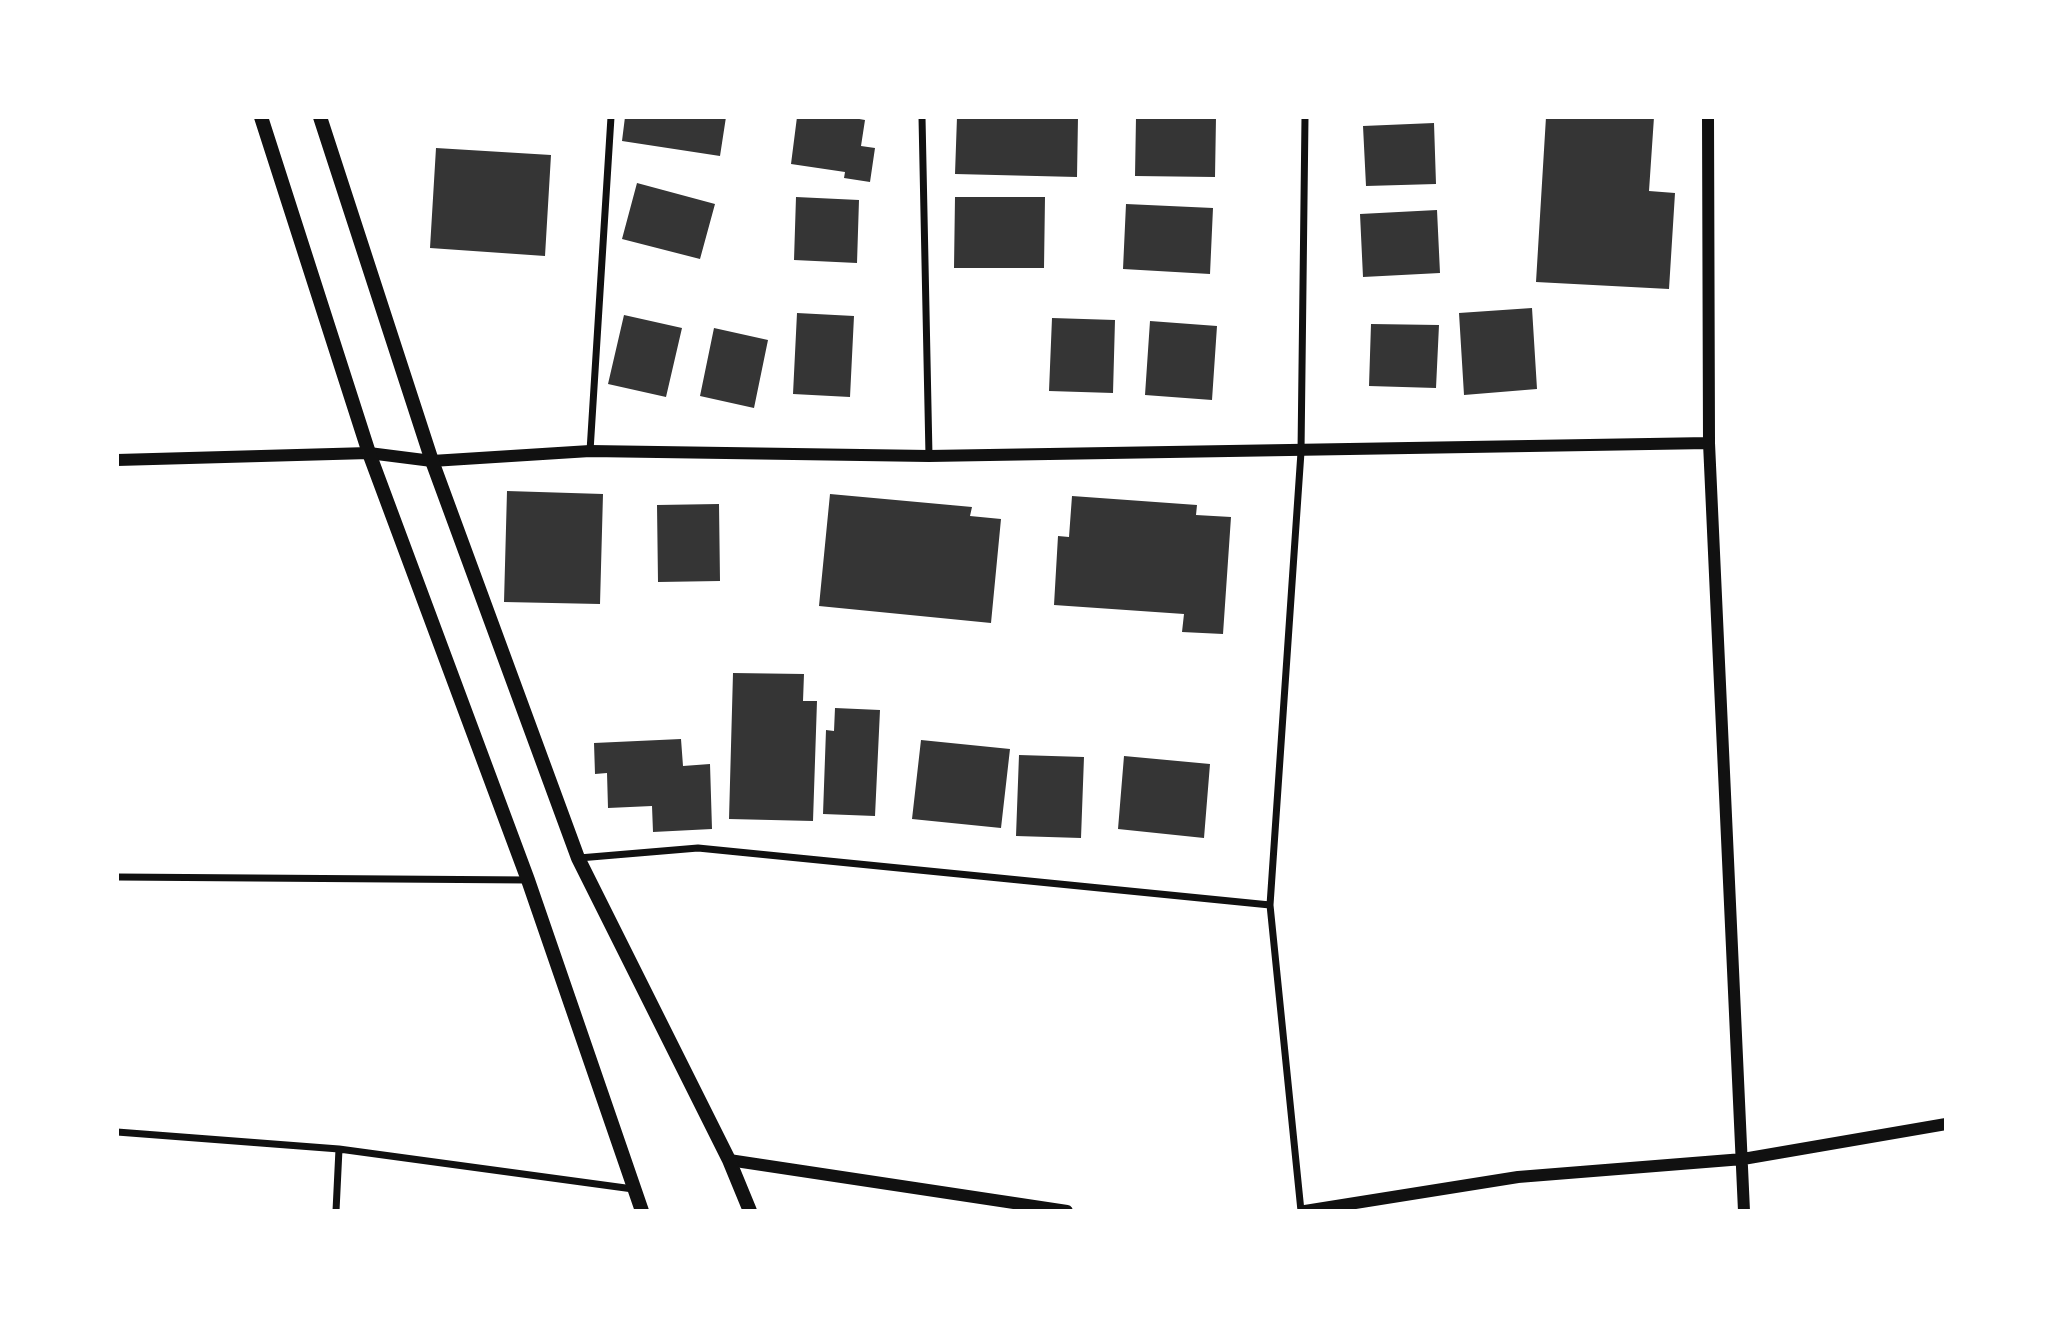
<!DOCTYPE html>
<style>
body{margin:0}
#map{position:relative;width:2063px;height:1328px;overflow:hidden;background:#fff;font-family:"Asap Condensed",sans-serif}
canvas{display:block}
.frame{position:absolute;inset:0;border:119px solid #fff;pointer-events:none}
</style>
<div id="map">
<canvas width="2063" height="1328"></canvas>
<div class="frame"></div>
</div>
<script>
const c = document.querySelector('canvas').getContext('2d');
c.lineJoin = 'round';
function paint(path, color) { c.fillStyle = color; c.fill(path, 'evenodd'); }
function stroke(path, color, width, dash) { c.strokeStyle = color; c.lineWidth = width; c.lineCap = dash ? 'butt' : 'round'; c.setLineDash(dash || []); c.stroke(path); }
paint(new Path2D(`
 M 625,117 L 726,117 L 720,156 L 622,141 Z
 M 797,117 L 848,117 L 865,120 L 861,146 L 875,148 L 870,182 L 844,178 L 845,172 L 791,164 Z
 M 957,117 L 1078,117 L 1077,177 L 955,174 Z
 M 1136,117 L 1216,117 L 1215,177 L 1135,176 Z
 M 1546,117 L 1654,117 L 1649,191 L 1675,193 L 1669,289 L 1536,282 Z
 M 1434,123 L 1436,184 L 1366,186 L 1363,126 Z
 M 436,148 L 551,155 L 545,256 L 430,248 Z
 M 637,183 L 715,204 L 700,259 L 622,239 Z
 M 796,197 L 859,200 L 857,263 L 794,260 Z
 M 955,197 L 1045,197 L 1044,268 L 954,268 Z
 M 1126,204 L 1213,208 L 1210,274 L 1123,269 Z
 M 1437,210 L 1440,273 L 1363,277 L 1360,214 Z
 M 1532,308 L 1537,389 L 1464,395 L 1459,313 Z
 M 797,313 L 854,316 L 850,397 L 793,394 Z
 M 624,315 L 682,328 L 666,397 L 608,384 Z
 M 1052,318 L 1115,320 L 1113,393 L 1049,391 Z
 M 1150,321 L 1217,326 L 1212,400 L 1145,395 Z
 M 1371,324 L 1439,325 L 1436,388 L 1369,386 Z
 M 714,328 L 768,340 L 754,408 L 700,396 Z
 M 507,491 L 603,494 L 600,604 L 504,602 Z
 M 830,494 L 972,507 L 970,516 L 1001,519 L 991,623 L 819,606 Z
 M 1072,496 L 1197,505 L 1196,515 L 1231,517 L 1223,634 L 1182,632 L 1184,614 L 1054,605 L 1058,536 L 1069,537 Z
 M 719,504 L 720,581 L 658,582 L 657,505 Z
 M 733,673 L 804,674 L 803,701 L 817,701 L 813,821 L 729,819 Z
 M 835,708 L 880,710 L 875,816 L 823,814 L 826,730 L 834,731 Z
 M 681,739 L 683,766 L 710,764 L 712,829 L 653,832 L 652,806 L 608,808 L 607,773 L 595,774 L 594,743 Z
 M 921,740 L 1010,749 L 1001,828 L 912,819 Z
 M 1019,755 L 1084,757 L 1081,838 L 1016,836 Z
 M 1124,756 L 1210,764 L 1204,838 L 1118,829 Z`), '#353535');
stroke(new Path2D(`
 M 922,117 L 929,456
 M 590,451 L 611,117
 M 579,858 L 698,848 L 1270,905
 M 117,877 L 528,880
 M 117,1132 L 339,1149 L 633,1189
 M 336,1211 L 339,1149
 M 1301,1211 L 1270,905 L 1301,452 L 1305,117`), '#111', 7);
stroke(new Path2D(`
 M 1708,117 L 1709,443 L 1744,1211
 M 117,460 L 369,453 L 432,461 L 590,451 L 929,456 L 1709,443
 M 729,1160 L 1067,1211
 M 1305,1211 L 1518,1177 L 1743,1159 L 1946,1124`), '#111', 12);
stroke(new Path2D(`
 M 261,117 L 369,453 L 528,880 L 642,1211
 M 320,117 L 432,461 L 578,858 L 729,1160 L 750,1211`), '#111', 14);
</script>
